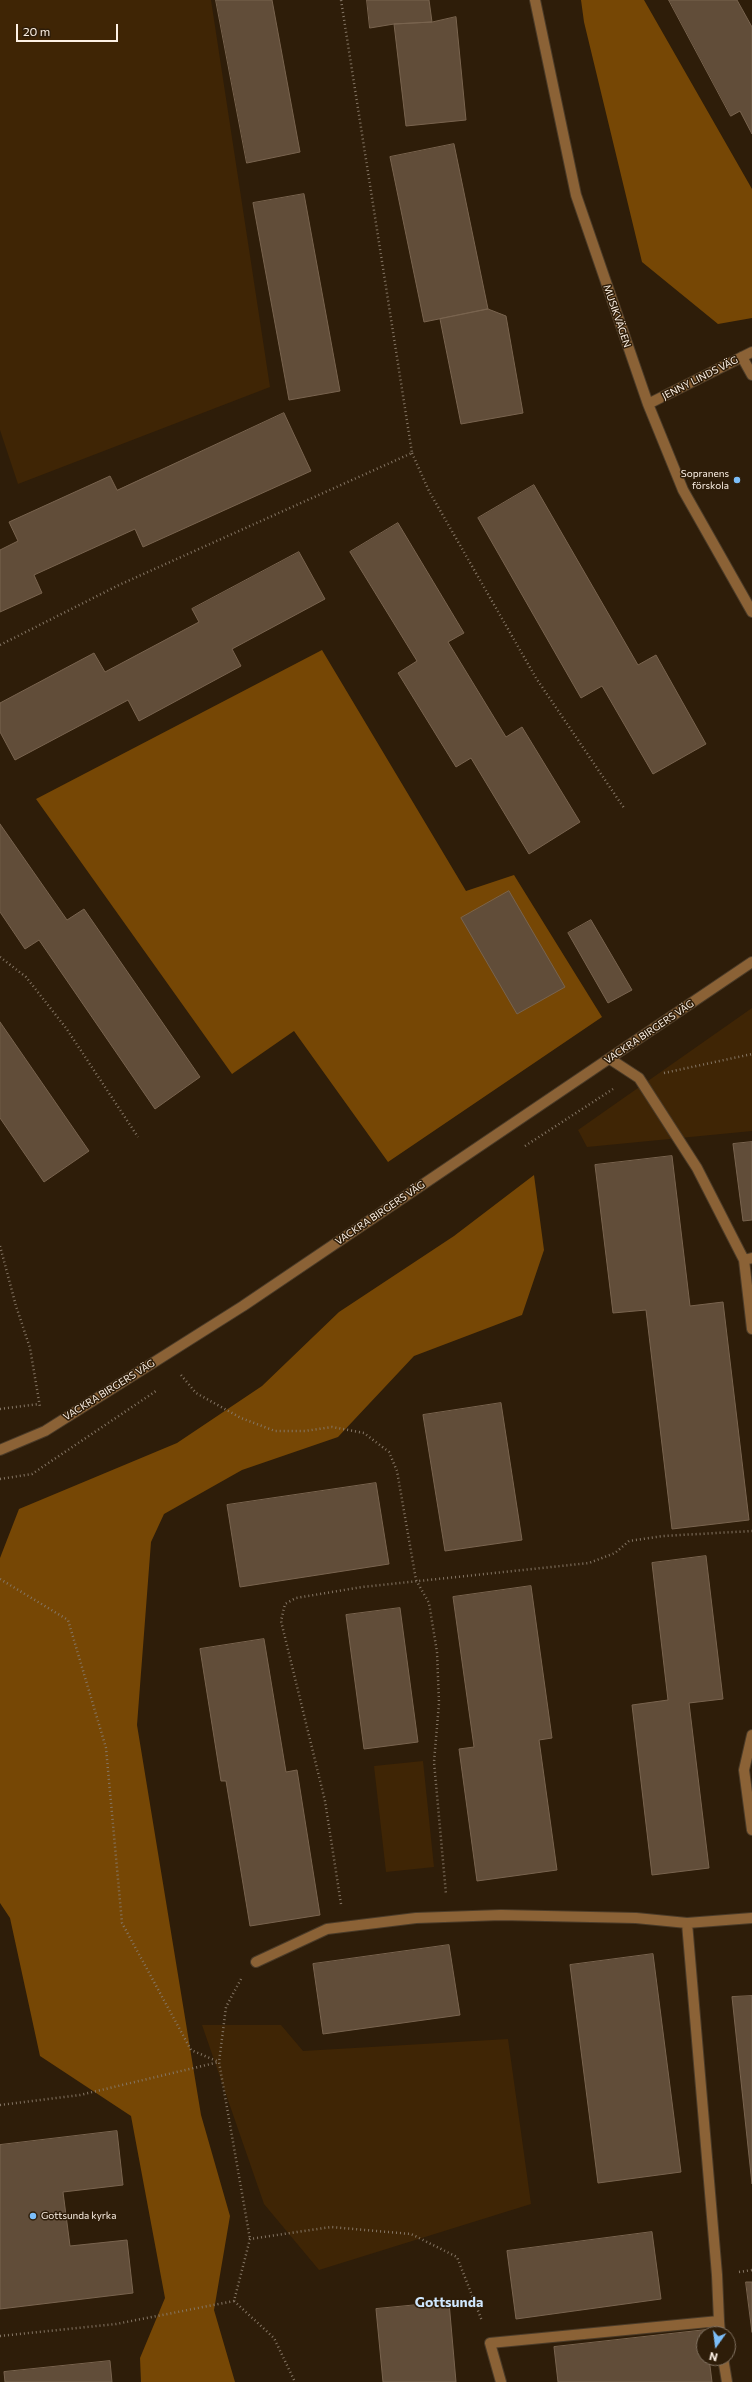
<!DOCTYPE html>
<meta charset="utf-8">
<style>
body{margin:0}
#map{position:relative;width:752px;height:2382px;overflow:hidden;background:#2e1d09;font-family:Commissioner,sans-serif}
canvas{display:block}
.north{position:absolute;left:696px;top:2326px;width:40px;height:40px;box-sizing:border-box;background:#2e1d09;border:1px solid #817261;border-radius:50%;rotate:194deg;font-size:11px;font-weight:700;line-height:16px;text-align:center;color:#fdf1e5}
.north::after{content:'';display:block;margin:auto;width:14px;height:18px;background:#7cbef9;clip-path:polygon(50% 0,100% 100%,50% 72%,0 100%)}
.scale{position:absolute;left:16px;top:24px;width:102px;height:18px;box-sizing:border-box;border:2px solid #fdf1e5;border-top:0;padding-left:5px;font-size:12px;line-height:14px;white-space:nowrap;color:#fdf1e5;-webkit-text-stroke:3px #2e1d09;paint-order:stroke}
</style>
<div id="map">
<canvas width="752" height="2382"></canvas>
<div class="north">N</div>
<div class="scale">20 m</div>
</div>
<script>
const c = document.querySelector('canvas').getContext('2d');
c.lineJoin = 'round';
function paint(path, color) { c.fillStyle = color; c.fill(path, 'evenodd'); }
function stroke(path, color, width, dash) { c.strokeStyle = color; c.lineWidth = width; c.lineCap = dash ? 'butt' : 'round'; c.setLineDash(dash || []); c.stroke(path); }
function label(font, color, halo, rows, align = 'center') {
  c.font = font + ' Commissioner,sans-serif'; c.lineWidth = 3; c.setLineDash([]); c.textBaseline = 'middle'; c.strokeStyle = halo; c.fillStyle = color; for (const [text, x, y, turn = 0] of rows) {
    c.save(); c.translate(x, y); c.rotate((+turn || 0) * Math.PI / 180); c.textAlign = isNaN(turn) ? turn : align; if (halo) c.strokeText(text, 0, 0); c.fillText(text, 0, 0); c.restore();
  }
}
paint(new Path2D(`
 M 0,0 L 211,0 L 270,387 L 18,484 L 0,430 Z
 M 752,1008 L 752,1131 L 587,1147 L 578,1130 Z
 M 423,1761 L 434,1867 L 386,1872 L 374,1766 Z
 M 202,2025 L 281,2025 L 303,2051 L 508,2039 L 531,2204 L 319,2270 L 264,2204 Z`), '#3f2505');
paint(new Path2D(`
 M 581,0 L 644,0 L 752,189 L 752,318 L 718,324 L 642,262 L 584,22 Z
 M 322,650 L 466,891 L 514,875 L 602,1017 L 388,1162 L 294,1031 L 232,1074 L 36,799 Z
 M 534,1175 L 544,1250 L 522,1315 L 414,1356 L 338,1437 L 242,1470 L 164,1514 L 151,1542 L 137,1725 L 201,2115 L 230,2216 L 214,2310 L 235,2382 L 141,2382 L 140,2358 L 165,2298 L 131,2116 L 40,2056 L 10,1918 L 0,1903 L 0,1558 L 19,1509 L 177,1443 L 262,1386 L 339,1312 L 454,1236 Z`), '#764705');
const building = new Path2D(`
 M 216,0 L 272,0 L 300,152 L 247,163 Z
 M 367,0 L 429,0 L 432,22 L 394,24 L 370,28 Z
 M 669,0 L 737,0 L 752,27 L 752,134 L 740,111 L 731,116 Z
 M 456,17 L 466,120 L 406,126 L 394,24 L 432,22 Z
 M 454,144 L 488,309 L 424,322 L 390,157 Z
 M 304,194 L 340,391 L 289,400 L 253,203 Z
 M 488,309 L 506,316 L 523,413 L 461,424 L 440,319 Z
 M 284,413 L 311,471 L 143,547 L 135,529 L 34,575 L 42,593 L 0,612 L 0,550 L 18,541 L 9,522 L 110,476 L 117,490 Z
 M 534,485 L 638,665 L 656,655 L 706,744 L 653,774 L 602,686 L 581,698 L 478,518 Z
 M 398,523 L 464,633 L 448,642 L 506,737 L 522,727 L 580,822 L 529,854 L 471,758 L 456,767 L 398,673 L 417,661 L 350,552 Z
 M 299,552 L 325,599 L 232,649 L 241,666 L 139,721 L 128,700 L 15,760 L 0,732 L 0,703 L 94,653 L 105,672 L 199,622 L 192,609 Z
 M 0,824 L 67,920 L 84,909 L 200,1077 L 155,1109 L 39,940 L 25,949 L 0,912 Z
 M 509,891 L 565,987 L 517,1014 L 461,918 Z
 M 591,920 L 632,990 L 608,1003 L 568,933 Z
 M 0,1022 L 89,1151 L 44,1182 L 0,1118 Z
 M 752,1142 L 752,1220 L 743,1221 L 733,1144 Z
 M 672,1156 L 690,1306 L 723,1302 L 749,1520 L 672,1529 L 646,1310 L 613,1313 L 595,1165 Z
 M 501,1403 L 522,1540 L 445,1551 L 423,1415 Z
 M 376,1483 L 389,1564 L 240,1587 L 227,1505 Z
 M 706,1556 L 723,1699 L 689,1703 L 709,1868 L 652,1875 L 632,1705 L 668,1700 L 652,1563 Z
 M 531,1586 L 552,1738 L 539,1740 L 557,1870 L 477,1881 L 459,1749 L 474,1747 L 453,1597 Z
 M 400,1608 L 418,1742 L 364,1749 L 346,1615 Z
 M 264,1639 L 286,1772 L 297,1770 L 320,1915 L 250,1926 L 226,1781 L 221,1781 L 200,1649 Z
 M 449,1945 L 460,2015 L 323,2034 L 313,1964 Z
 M 653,1954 L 681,2172 L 598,2183 L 570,1965 Z
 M 752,1996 L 752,2184 L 732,1997 Z
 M 117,2131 L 123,2185 L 63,2192 L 70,2246 L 127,2240 L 133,2293 L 0,2309 L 0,2145 Z
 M 652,2232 L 661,2299 L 516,2319 L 507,2251 Z
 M 746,2282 L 752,2282 L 752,2332 Z
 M 449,2302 L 456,2382 L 383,2382 L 376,2309 Z
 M 706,2330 L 707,2334 L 704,2334 L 704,2358 L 709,2358 L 712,2382 L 558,2382 L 554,2347 Z
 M 110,2361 L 112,2382 L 5,2382 L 4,2372 Z`);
paint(building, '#614d39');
stroke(building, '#79644f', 1);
const lane = new Path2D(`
 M 742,357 L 752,375`);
const street = new Path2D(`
 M 535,0 L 576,195 L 648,404 L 683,490 L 752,612
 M 648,404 L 752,352
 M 610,1059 L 639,1078 L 697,1168 L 744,1260
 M 752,1258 L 744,1260 L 752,1329
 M 0,1450 L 45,1431 L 243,1306 L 752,962
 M 752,1735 L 744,1770 L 752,1830
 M 687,1923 L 717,2275 L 719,2321
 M 256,1962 L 327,1929 L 416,1918 L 501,1915 L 636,1918 L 687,1923 L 752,1918
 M 723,2358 L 727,2382
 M 501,2382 L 490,2343 L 719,2321 L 720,2334`);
stroke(lane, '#4b3b28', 12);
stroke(street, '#4b3b28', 12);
stroke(new Path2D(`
 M 412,453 L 429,491 L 536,678 L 624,808
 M 0,645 L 119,585 L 412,453 L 341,0
 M 0,957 L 26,977 L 66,1028 L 138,1137
 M 664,1073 L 752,1054
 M 525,1146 L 613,1089
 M 0,1246 L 16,1306 L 30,1348 L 40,1407
 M 181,1375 L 196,1393 L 241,1418 L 275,1431 L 305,1431 L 332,1427 L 364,1433 L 389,1452 L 397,1471 L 416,1580 L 429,1603 L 437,1652 L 439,1703 L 434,1762 L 446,1894
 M 0,1409 L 39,1404
 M 0,1479 L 32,1474 L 156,1391
 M 0,1579 L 68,1620 L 106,1748 L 122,1923 L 191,2050 L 219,2062
 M 341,1904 L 325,1801 L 281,1621 L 285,1604 L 296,1598 L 362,1587 L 589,1563 L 615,1553 L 629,1541 L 663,1536 L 752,1531
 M 241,1979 L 226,2007 L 219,2062 L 250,2239
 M 0,2105 L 80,2095 L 219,2062
 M 739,2272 L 752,2270
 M 234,2301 L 274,2338 L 295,2382
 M 0,2336 L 116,2324 L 234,2301 L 250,2239 L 331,2227 L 411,2234 L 457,2257 L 482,2321`), '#857665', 2.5, [1, 3]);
stroke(lane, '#8b6236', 10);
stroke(street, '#8b6236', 10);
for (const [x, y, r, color] of [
 [737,480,4,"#7cbef9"],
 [33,2216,4,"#7cbef9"]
]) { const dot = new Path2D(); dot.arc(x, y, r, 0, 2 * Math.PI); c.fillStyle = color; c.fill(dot); stroke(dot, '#2e1d09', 1.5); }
label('10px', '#fdf1e5', '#2e1d09', [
 ["MUSIKVÄGEN",617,316,71],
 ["JENNY LINDS VÄG",700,378,-27],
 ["VACKRA BIRGERS VÄG",649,1032,-34],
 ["VACKRA BIRGERS VÄG",380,1213,-34],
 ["VACKRA BIRGERS VÄG",109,1390,-32]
]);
label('10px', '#fdf1e5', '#2e1d09', [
 ["Sopranens",729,474],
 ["förskola",729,486],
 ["Gottsunda kyrka",41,2216,"left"]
], 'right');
label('bold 14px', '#cfe7fe', '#2e1d09', [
 ["Gottsunda",449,2302]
]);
</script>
